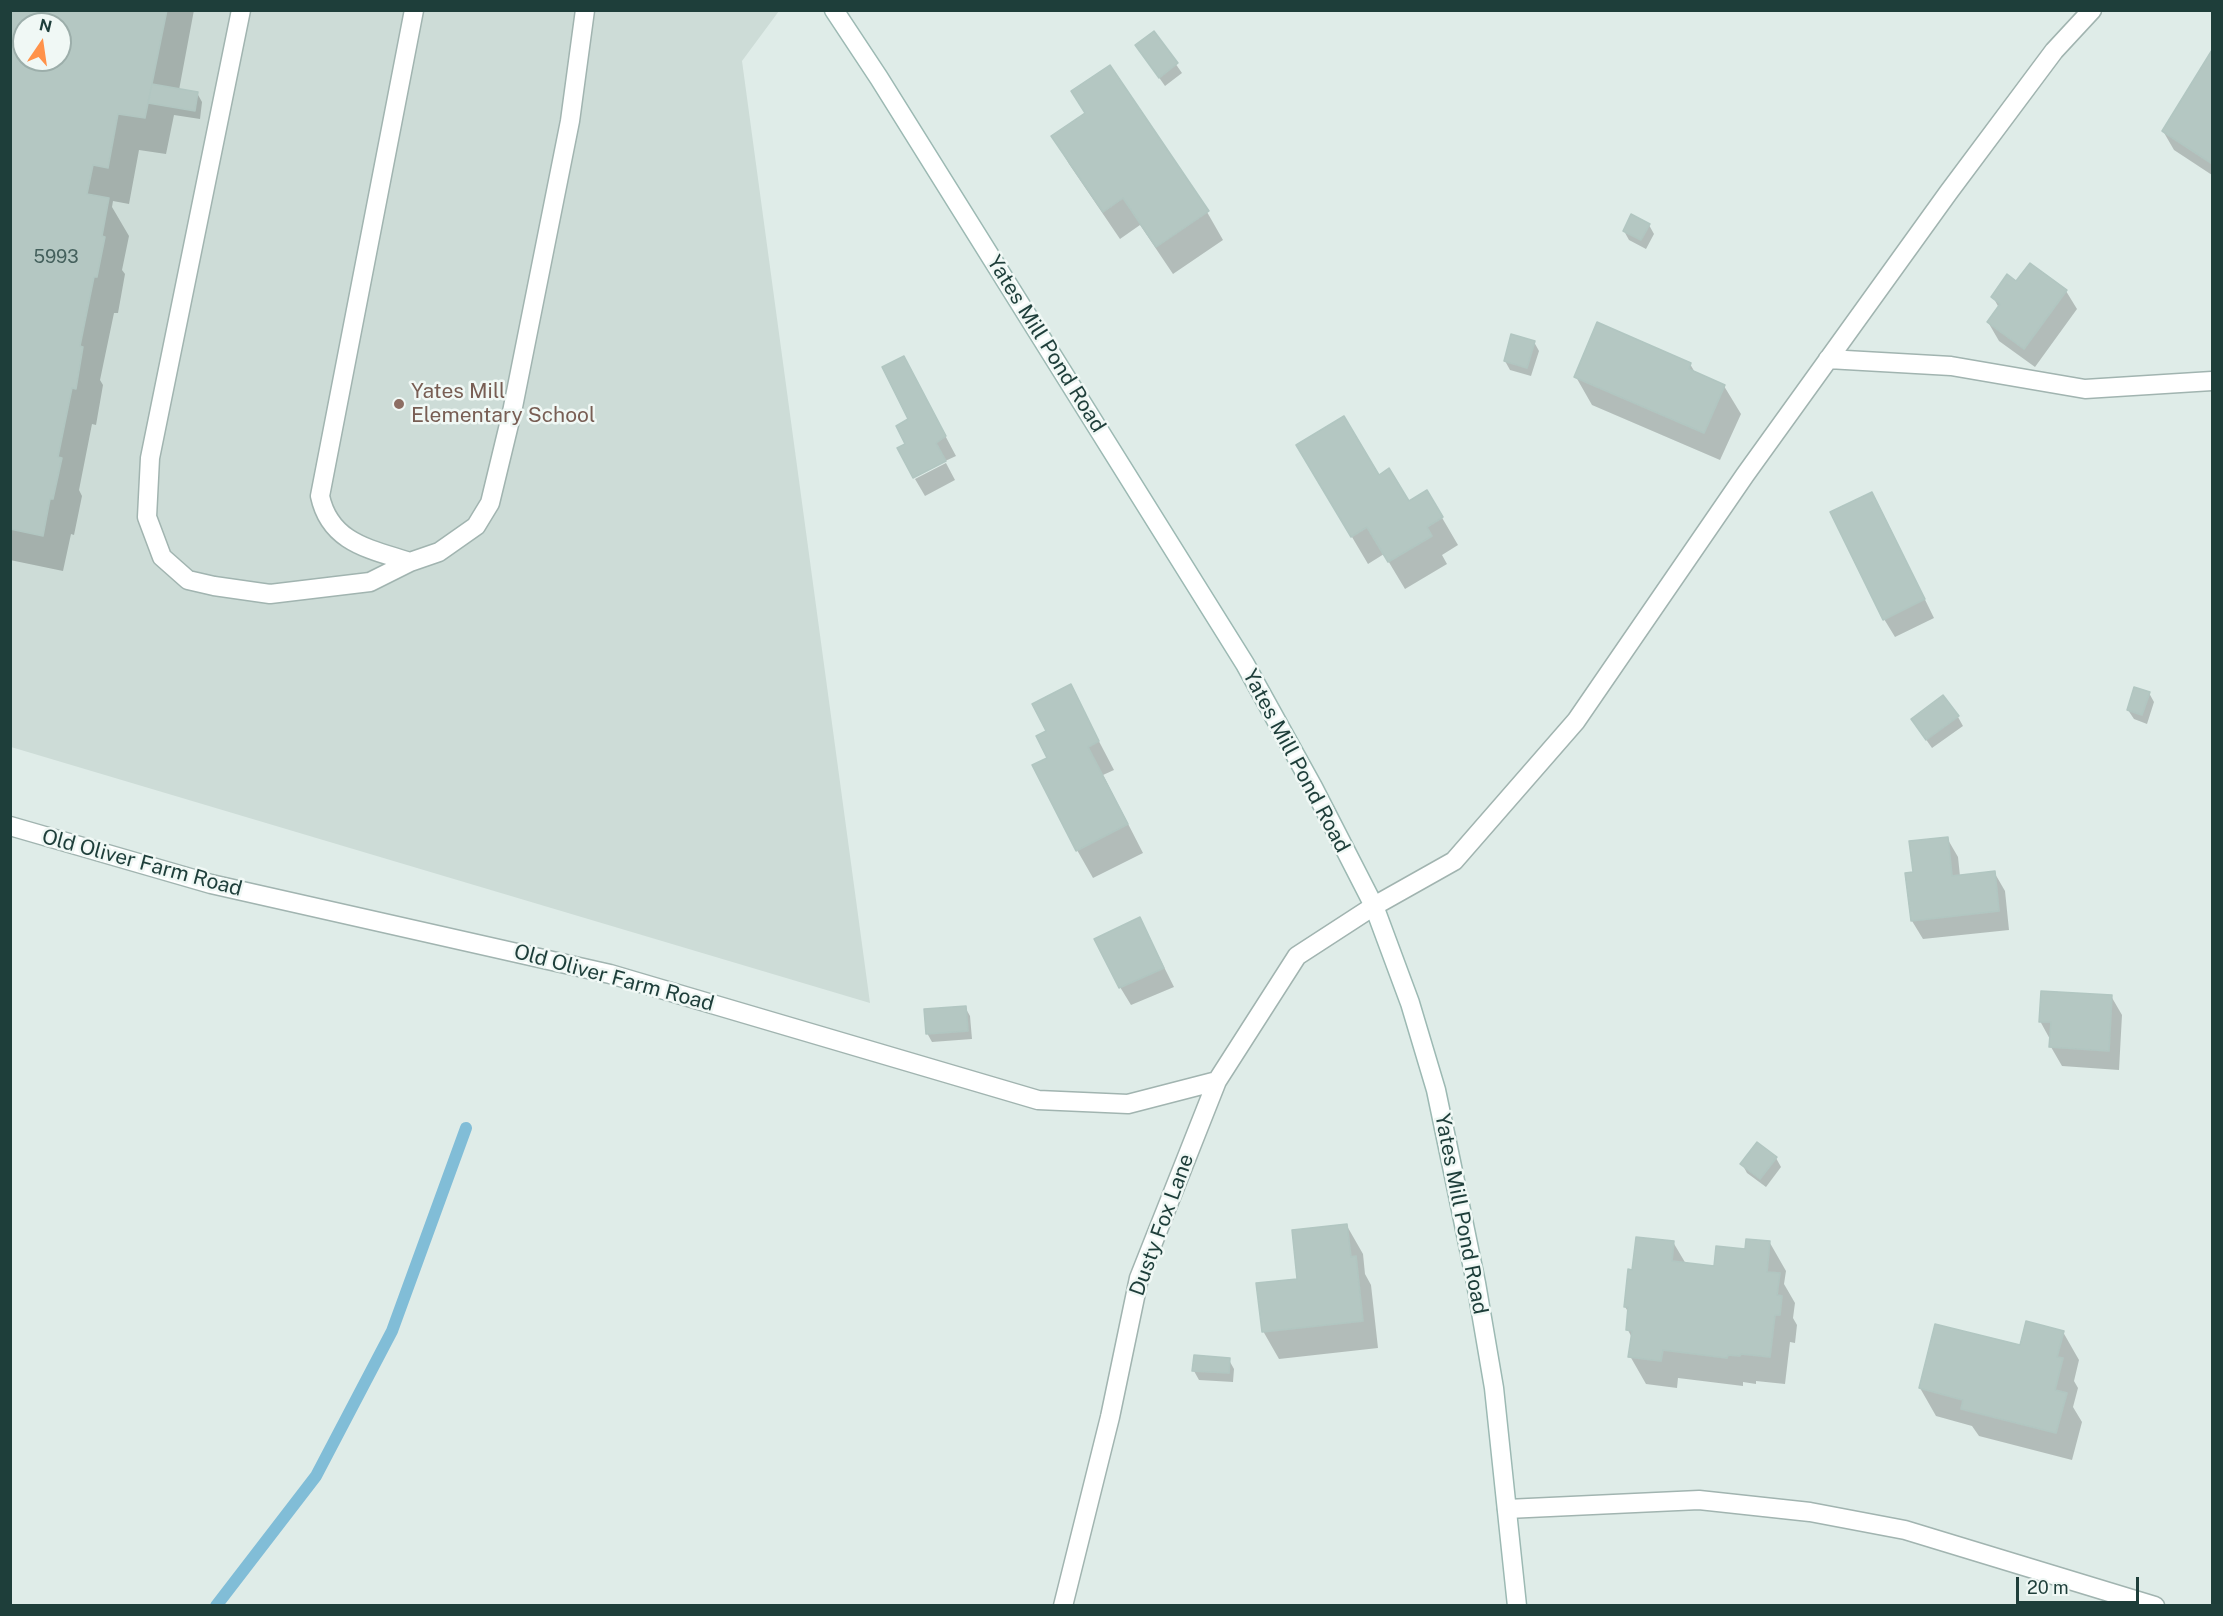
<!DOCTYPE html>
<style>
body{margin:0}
#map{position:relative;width:2223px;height:1616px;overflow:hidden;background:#dfece8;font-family:"Public Sans",sans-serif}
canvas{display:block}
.frame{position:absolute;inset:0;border:12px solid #1e3e3a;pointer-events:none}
.north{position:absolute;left:12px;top:12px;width:60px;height:60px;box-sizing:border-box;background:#f0f8f5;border:2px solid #9caeaa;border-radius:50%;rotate:13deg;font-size:16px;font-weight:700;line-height:24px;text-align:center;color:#1e3e3a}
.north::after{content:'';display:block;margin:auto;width:21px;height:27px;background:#ff924a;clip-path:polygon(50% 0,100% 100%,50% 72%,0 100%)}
.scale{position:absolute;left:2016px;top:1577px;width:123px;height:27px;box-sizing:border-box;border:3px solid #1e3e3a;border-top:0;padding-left:8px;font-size:18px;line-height:21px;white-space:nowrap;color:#1e3e3a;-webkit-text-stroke:4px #f0f8f5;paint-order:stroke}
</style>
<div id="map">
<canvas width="2223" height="1616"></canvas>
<div class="frame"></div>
<div class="north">N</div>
<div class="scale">20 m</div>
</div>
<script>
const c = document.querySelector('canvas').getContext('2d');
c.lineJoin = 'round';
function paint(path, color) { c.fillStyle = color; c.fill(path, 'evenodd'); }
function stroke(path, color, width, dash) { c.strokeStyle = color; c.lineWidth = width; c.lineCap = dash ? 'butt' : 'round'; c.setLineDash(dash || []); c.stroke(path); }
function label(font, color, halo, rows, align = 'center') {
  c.font = font + ' "Public Sans",sans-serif'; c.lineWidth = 5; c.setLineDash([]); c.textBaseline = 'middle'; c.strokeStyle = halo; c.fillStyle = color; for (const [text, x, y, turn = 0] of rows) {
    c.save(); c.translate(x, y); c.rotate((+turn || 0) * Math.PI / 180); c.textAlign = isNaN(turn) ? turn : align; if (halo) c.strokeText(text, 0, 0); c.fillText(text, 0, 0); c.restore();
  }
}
paint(new Path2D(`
 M 10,11 L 779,11 L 742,61 L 870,1003 L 11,747 ZM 24,24 L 60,24 L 60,60 L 24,60 Z`), '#cddcd7');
paint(new Path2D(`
 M 10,10 L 194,10 L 179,90 L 197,93 L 202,102 L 200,119 L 174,115 L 166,154 L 139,150 L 129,204 L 113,201 L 112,207 L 129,236 L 122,270 L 125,274 L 118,313 L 114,313 L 100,380 L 103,385 L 96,425 L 92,424 L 79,490 L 82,496 L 74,535 L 71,534 L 63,571 L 10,560 ZM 24,24 L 60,24 L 60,60 L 24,60 Z
 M 1154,33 L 1182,73 L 1165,86 L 1137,46 Z
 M 2212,53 L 2212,175 L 2174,150 L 2163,131 Z
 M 1053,136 L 1207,212 L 1223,240 L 1173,274 L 1140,225 L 1120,239 L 1069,164 Z
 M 1649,225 L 1654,234 L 1646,249 L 1629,240 L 1624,231 Z
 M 2017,283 L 2066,291 L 2077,309 L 2035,367 L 1999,341 L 1988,322 L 1999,308 L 1993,297 Z
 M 1534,342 L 1539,351 L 1531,376 L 1510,370 L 1505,361 Z
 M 1690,364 L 1696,374 L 1724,386 L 1741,414 L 1720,460 L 1592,405 L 1576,377 Z
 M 914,377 L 956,456 L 913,476 L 906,444 Z
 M 946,463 L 955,480 L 925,496 L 915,479 Z
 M 1314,473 L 1379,477 L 1408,503 L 1427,492 L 1458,545 L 1442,555 L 1447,564 L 1405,589 L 1384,554 L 1368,564 Z
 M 1882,512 L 1934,618 L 1895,637 L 1884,619 Z
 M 1070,686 L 1114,770 L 1103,775 L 1143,853 L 1093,878 L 1077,850 L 1049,758 L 1048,732 Z
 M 2149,693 L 2154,702 L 2147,724 L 2134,719 L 2128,710 Z
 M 1958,717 L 1963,726 L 1932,748 L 1918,728 Z
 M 1947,838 L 1958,857 L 1960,876 L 1994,872 L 2005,891 L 2009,930 L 1923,939 L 1912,921 L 1914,873 Z
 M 1140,919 L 1174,987 L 1131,1005 L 1120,987 Z
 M 2111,996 L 2122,1015 L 2119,1070 L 2062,1066 L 2051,1047 L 2051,1041 L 2040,1021 Z
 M 965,1007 L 970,1016 L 972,1039 L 932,1042 L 927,1033 Z
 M 1758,1144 L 1776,1158 L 1781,1167 L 1766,1187 L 1747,1173 L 1742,1164 Z
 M 1347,1226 L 1363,1254 L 1365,1274 L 1371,1285 L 1378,1348 L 1279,1359 L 1263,1331 L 1299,1280 Z
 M 1673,1242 L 1686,1264 L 1716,1267 L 1746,1251 L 1770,1243 L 1786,1271 L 1784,1284 L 1795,1303 L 1793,1318 L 1797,1325 L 1795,1343 L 1790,1342 L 1785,1384 L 1756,1381 L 1756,1384 L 1743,1382 L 1743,1386 L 1678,1378 L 1677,1388 L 1646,1384 L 1630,1356 L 1632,1338 L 1628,1330 L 1629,1313 L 1625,1307 L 1634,1272 Z
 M 2063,1332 L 2079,1360 L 2074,1381 L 2078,1388 L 2073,1407 L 2082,1422 L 2072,1460 L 1979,1436 L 1972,1426 L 1936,1416 L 1920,1388 Z
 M 1229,1360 L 1234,1369 L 1233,1382 L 1199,1380 L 1194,1371 Z`), '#0003');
stroke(new Path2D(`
 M 216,1606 L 316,1476 L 392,1331 L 466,1128`), '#81bdd7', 12);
const building = new Path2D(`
 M 10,10 L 167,10 L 145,118 L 118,114 L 108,168 L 93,165 L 87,194 L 109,198 L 102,236 L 105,237 L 97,277 L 94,277 L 80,346 L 83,347 L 76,389 L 72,388 L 58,457 L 62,458 L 53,499 L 50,499 L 43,536 L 10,529 ZM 24,24 L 60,24 L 60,60 L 24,60 Z
 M 1154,31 L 1178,63 L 1159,78 L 1135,45 Z
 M 2212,50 L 2212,160 L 2211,163 L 2162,131 Z
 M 1110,65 L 1209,211 L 1156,247 L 1123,198 L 1103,212 L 1051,136 L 1085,113 L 1071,91 Z
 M 152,84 L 198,92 L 195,111 L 148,103 Z
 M 1631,214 L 1650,224 L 1641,240 L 1623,231 Z
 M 2030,263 L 2067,290 L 2024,349 L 1987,322 L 2000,304 L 1991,297 L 2007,274 L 2016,281 Z
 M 1597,322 L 1691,363 L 1689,369 L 1725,385 L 1704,433 L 1574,377 Z
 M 1511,334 L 1535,341 L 1527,368 L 1504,361 Z
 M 904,356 L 946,436 L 936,443 L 946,461 L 913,478 L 897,448 L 905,444 L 896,426 L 908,419 L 882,367 Z
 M 1344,416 L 1379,475 L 1389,468 L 1409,501 L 1427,490 L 1443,517 L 1427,527 L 1432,536 L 1388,562 L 1367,527 L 1351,537 L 1296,445 Z
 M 1872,492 L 1925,599 L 1883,620 L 1830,512 Z
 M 1071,684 L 1099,741 L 1088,747 L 1128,824 L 1076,851 L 1032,765 L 1047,758 L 1036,736 L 1046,731 L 1032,704 Z
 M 2134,687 L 2150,692 L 2142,715 L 2127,710 Z
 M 1943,695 L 1959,716 L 1926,740 L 1911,719 Z
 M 1948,837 L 1952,876 L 1995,871 L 1999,911 L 1911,921 L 1905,873 L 1913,872 L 1909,841 Z
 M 1140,917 L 1164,968 L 1119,988 L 1094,939 Z
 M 2041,991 L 2112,995 L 2109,1051 L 2049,1047 L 2051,1022 L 2039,1022 Z
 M 966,1006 L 968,1031 L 926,1034 L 924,1009 Z
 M 1757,1142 L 1777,1157 L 1760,1179 L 1740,1164 Z
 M 1347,1224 L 1351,1257 L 1356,1256 L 1363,1321 L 1262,1332 L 1256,1283 L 1297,1279 L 1292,1230 Z
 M 1636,1237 L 1674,1241 L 1672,1261 L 1714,1266 L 1716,1246 L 1745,1249 L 1746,1239 L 1770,1241 L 1767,1272 L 1780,1273 L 1777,1295 L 1782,1296 L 1780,1315 L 1775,1315 L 1770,1357 L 1741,1354 L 1740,1356 L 1728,1355 L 1727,1358 L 1663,1350 L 1661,1361 L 1628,1357 L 1632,1331 L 1626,1330 L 1628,1307 L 1624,1307 L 1628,1269 L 1632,1270 Z
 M 2026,1321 L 2064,1331 L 2057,1357 L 2063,1358 L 2055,1390 L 2067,1393 L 2056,1433 L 1961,1409 L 1963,1400 L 1919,1388 L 1935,1324 L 2020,1345 Z
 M 1194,1355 L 1230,1358 L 1229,1373 L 1192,1371 Z`);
paint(building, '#b4c7c2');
stroke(building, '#b1c6c1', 1.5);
const lane = new Path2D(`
 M 241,10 L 150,458 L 147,517 L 162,557 L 188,580 L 214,586 L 270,594 L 370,582 L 410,562 L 439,552 L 476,526 L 490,503 L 512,412 L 570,121 L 585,10
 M 1828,359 L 1951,366 L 2085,389 L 2212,381
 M 410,562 C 370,549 330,543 320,496 L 414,10
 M 1374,906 L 1454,861 L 1576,721 L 1745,475 L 1948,193 L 2054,51 L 2092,10`);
const street = new Path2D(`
 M 10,826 L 211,884 L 610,974 L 1038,1100 L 1128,1104 L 1217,1081
 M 1507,1509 L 1699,1500 L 1810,1512 L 1905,1530 L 2155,1606
 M 1063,1606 L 1110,1417 L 1139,1278 L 1217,1081 L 1297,956 L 1374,906`);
const secondary = new Path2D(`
 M 834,10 L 879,78 L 1245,664 L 1313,787 L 1374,906 L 1410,1003 L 1436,1090 L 1454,1176 L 1476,1283 L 1494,1388 L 1517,1606`);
stroke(lane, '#a1b4b0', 21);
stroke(street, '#a1b4b0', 21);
stroke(secondary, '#9cb9b3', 21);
stroke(lane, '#fff', 18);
stroke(street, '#fff', 18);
stroke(secondary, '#fff', 18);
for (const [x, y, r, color] of [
 [399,404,6,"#8d6e63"]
]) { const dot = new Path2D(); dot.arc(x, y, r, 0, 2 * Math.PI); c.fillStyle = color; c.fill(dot); stroke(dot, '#f0f8f5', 2); }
label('18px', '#44605c', null, [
 ["5993",56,257]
]);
label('21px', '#1e3e3a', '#f0f8f5', [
 ["Yates Mill Pond Road",1046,344,58],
 ["Yates Mill Pond Road",1296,761,62],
 ["Old Oliver Farm Road",142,863,15],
 ["Old Oliver Farm Road",614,978,15],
 ["Yates Mill Pond Road",1461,1214,79],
 ["Dusty Fox Lane",1162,1225,-70]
]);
label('21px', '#785e54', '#f0f8f5', [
 ["Yates Mill",411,392],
 ["Elementary School",411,416]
], 'left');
</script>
